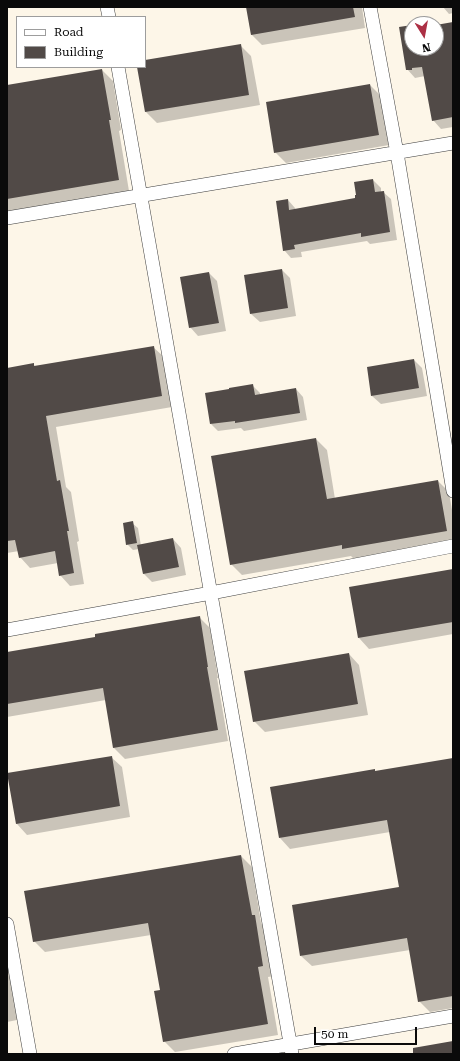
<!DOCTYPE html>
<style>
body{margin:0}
#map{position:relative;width:460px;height:1061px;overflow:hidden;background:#fdf6e8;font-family:"Roboto Serif",serif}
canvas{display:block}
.frame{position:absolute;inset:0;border:8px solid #0a0a0a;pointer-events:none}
.legend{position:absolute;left:16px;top:16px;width:130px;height:52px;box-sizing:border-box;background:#fff;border:1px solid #9d9d9d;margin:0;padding:5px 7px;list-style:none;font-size:12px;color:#0a0a0a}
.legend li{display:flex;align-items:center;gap:8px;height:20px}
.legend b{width:20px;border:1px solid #9d9d9d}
.north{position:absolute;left:404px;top:16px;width:40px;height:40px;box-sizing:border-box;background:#fff;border:1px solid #9d9d9d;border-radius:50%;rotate:169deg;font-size:11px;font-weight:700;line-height:16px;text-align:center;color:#0a0a0a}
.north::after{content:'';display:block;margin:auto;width:14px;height:18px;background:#ac3045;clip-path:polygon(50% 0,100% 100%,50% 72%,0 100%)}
.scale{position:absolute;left:314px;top:1027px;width:103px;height:18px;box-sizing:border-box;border:2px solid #0a0a0a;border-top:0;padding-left:5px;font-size:12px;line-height:14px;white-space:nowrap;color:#0a0a0a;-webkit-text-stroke:3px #fff;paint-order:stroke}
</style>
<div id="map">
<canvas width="460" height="1061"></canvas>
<div class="frame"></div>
<ul class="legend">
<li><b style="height:5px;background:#fff"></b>Road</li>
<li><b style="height:11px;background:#514a47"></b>Building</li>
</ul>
<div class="north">N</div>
<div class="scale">50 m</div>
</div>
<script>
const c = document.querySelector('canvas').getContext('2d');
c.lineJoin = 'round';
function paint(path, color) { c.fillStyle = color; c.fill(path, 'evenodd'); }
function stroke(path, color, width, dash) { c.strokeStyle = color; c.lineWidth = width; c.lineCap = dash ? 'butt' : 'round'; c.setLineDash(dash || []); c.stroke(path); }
paint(new Path2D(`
 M 247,7 L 362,7 L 365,28 L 262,45 L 251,34 Z
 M 443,7 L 453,7 L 453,13 L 449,14 Z
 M 438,22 L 441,25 L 453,23 L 453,127 L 441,129 L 433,120 L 425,76 L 415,78 L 407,69 L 412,26 L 412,48 L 436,48 L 436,24 L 424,24 Z
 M 240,45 L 251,56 L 260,105 L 157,123 L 146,112 L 138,67 L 145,67 L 145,61 Z
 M 102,70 L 113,81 L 121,130 L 119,131 L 129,191 L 7,212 L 7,86 Z
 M 370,85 L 381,96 L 389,145 L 286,163 L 275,152 Z
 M 373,180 L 381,188 L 381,192 L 383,192 L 391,199 L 397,240 L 370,244 L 367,241 L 301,252 L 302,257 L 291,258 L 284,250 L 288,200 L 295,208 L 296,210 L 356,199 Z
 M 282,270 L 290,278 L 296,316 L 260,322 L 251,314 Z
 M 209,273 L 217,281 L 226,331 L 198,336 L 190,327 Z
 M 153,347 L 164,357 L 172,407 L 56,427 L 66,487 L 71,492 L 79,541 L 77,542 L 84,584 L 70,586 L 60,575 L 58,563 L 30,568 L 20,557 L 19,551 L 7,553 L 7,369 L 33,364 L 36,367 Z
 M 414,360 L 422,368 L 427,396 L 381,404 L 372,396 Z
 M 252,385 L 260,393 L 260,395 L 296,389 L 303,397 L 307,420 L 244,431 L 241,428 L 218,431 L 211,424 Z
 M 316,439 L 327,450 L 335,499 L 438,481 L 449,492 L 453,516 L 453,542 L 354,559 L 351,556 L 242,575 L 231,564 Z
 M 132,523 L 138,528 L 141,546 L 173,539 L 181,548 L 186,575 L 152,582 L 144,574 L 139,549 L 133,550 L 127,544 Z
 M 453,570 L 453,634 L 369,649 L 359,638 Z
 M 199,617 L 210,628 L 218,678 L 217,678 L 228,741 L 125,759 L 114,748 L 106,700 L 7,717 L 7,653 L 96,638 Z
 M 349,654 L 359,665 L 368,715 L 265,732 L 254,721 Z
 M 111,757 L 122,767 L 130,817 L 27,835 L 17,824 L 8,774 Z
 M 453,759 L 453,1008 L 430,1012 L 419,1001 L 410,950 L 312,966 L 301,956 L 400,888 L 390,832 L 290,849 L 280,838 L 376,772 Z
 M 241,856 L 252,867 L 261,923 L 265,927 L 274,976 L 268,977 L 278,1035 L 175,1052 L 164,1041 L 161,991 L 151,935 L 45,952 L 34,941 Z
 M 7,962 L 14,969 L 22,1019 L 7,1022 Z`), '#0003');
paint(new Path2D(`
 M 246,7 L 353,7 L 355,17 L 251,35 Z
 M 453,22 L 453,117 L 432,121 L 422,67 L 412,68 L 412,70 L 406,70 L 399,27 L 412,25 L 412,48 L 436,48 L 436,25 Z
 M 241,44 L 249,95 L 145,112 L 137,67 L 145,67 L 145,60 Z
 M 102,69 L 111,120 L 109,120 L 119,180 L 7,199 L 7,85 Z
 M 370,84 L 379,135 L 274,153 L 266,102 Z
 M 373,179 L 375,192 L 384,191 L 390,232 L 361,237 L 361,233 L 294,245 L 295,249 L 283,251 L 276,201 L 288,199 L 289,210 L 355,198 L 355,195 L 356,195 L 354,182 Z
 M 282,269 L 288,308 L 250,314 L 244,275 Z
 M 209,272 L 219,323 L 189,328 L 180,277 Z
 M 154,346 L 162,396 L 46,416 L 57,481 L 60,480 L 69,531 L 67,531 L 74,573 L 59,576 L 55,551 L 19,558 L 15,540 L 7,541 L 7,368 L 34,363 L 34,366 Z
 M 414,359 L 419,388 L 371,396 L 367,367 Z
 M 253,384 L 255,395 L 296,388 L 300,413 L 235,423 L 235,421 L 210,424 L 205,393 L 229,389 L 229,388 Z
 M 316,438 L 327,499 L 438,480 L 447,531 L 342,549 L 342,545 L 230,565 L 211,456 Z
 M 133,521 L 137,543 L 126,545 L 123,523 Z
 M 173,538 L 179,567 L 143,574 L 137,545 Z
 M 453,569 L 453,622 L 358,638 L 349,587 Z
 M 200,616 L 208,667 L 207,667 L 218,730 L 113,748 L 103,688 L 7,704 L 7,652 L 95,637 L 95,634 Z
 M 349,653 L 358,704 L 253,722 L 244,671 Z
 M 112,756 L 120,806 L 16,824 L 7,773 Z
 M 453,758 L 453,996 L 418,1002 L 407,938 L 300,956 L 292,905 L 399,887 L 387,820 L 279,838 L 270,787 L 375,769 L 375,771 Z
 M 241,855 L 252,915 L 255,915 L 263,966 L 258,967 L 268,1024 L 163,1042 L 154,991 L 160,990 L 148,923 L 33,942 L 24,891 Z
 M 453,1041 L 453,1054 L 413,1054 L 413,1048 Z`), '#514a47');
const minor = new Path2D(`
 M 107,7 L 109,17
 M 370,7 L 397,153 L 453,491
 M 118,67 L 292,1054
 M 7,218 L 453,143
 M 7,630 L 211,593 L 453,546
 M 7,924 L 30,1054
 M 234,1054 L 453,1016`);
stroke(minor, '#3d3d3d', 14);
stroke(minor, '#fff', 13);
</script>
